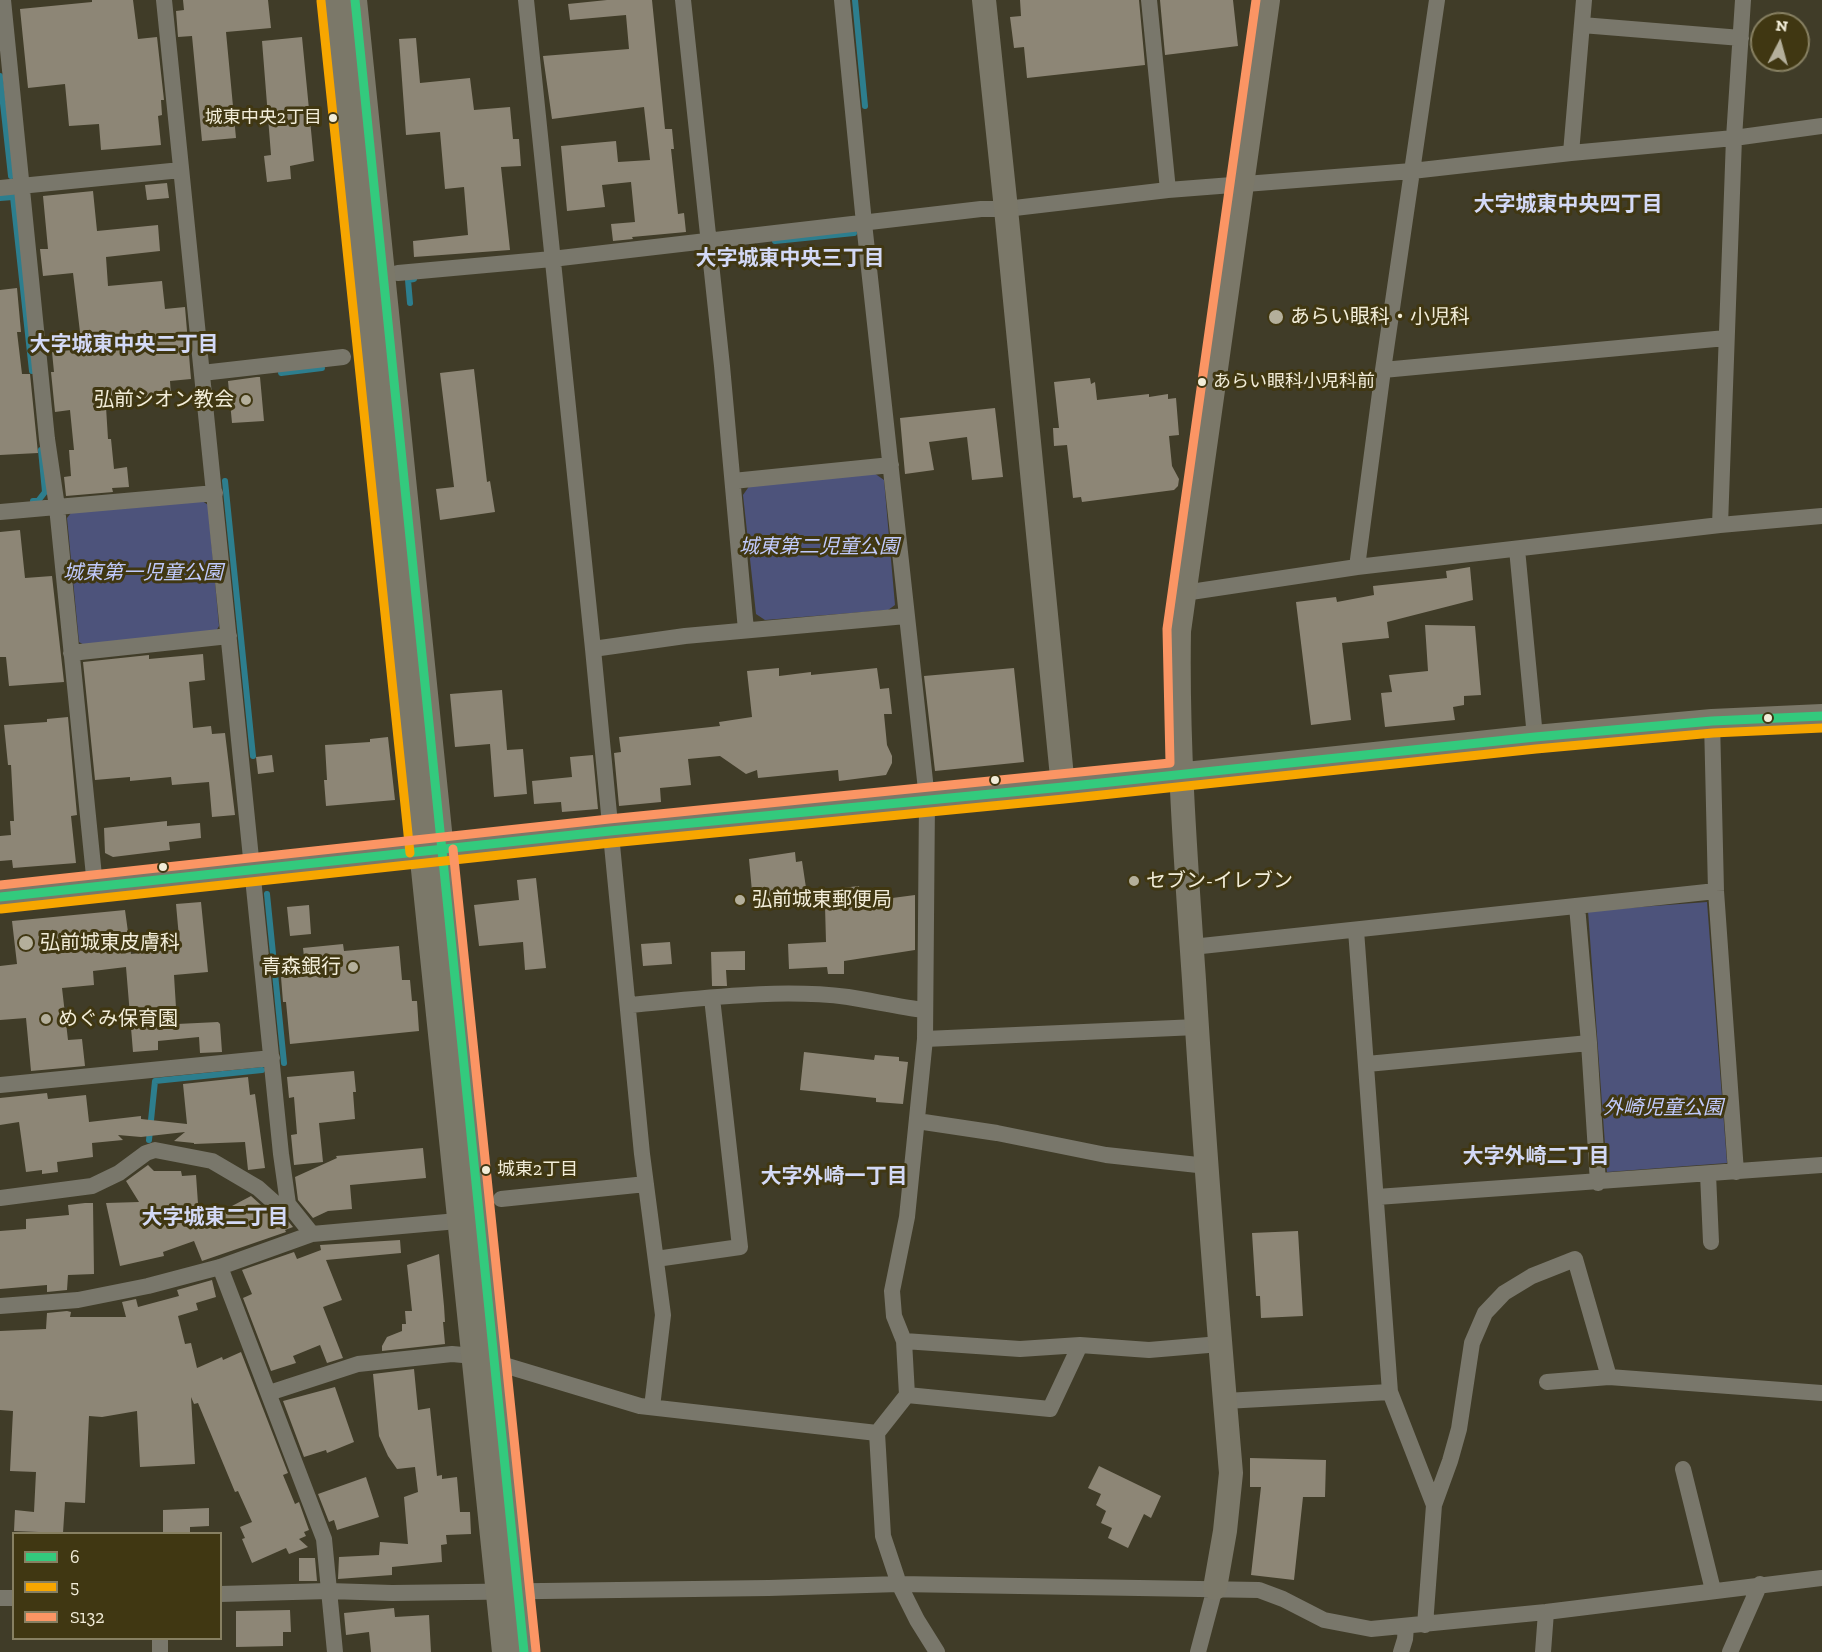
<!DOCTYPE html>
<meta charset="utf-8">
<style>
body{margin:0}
#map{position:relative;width:1822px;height:1652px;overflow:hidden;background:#403c28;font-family:"Zilla Slab",serif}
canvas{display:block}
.legend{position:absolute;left:12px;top:1532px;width:210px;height:108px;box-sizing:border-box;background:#403712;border:2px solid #878062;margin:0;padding:8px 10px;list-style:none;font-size:18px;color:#f2edd9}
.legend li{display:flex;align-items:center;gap:12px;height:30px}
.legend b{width:30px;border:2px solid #878062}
.north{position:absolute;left:1750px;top:12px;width:60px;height:60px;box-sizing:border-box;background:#403712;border:2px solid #878062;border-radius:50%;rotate:6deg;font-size:16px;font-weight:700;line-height:24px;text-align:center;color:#f2edd9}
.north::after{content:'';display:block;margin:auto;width:21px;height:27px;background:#b4af9b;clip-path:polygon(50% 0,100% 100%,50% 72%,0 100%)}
</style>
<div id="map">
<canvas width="1822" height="1652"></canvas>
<ul class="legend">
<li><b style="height:8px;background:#33ca7d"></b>6</li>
<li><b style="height:8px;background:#f7a600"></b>5</li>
<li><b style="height:8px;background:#fb9564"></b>S132</li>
</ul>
<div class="north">N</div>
</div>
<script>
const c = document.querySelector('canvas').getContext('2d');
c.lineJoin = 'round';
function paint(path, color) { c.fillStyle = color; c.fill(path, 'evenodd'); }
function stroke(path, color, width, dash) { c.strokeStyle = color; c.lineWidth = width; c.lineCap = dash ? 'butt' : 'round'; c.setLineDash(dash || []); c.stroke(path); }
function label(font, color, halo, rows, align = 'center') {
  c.font = font + ' "Zilla Slab","Noto Sans JP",serif'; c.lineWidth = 6; c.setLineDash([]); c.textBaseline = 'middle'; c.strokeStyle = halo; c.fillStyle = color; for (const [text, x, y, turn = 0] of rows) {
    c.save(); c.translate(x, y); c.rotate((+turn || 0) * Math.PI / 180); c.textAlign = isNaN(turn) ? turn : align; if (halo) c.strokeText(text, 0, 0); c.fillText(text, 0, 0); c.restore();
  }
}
paint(new Path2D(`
 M 874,473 L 884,480 L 895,605 L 888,610 L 765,620 L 756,614 L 743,495 L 750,485 Z
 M 201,500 L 208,505 L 219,626 L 215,633 L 86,646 L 79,642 L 67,518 L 71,513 Z
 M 1707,902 L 1727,1163 L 1607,1172 L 1588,911 Z`), '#4d537b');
stroke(new Path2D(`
 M 855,0 L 865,106
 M 0,76 L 11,176
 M 0,198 L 13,197 L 32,371
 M 775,241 L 854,233
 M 410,303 L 408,280 L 414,279
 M 281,373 L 322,368
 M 225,481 L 253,756
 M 33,501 L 38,501 L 45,492 L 41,450
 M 267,894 L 284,1063
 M 149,1140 L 155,1081 L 262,1070`), '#2d7e8e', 6);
paint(new Path2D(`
 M 92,0 L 133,0 L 138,39 L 157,37 L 164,100 L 161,100 L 162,115 L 158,116 L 161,145 L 101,150 L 99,124 L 69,126 L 65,84 L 28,88 L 20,9 L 92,2 Z
 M 183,0 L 268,0 L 271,28 L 226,32 L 236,138 L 202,141 L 192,36 L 178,37 L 176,11 L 184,10 Z
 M 607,0 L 652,0 L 665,129 L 672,129 L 674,149 L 671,149 L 678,214 L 684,213 L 686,232 L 632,237 L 633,239 L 613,241 L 611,224 L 635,222 L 631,182 L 602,185 L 605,207 L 567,211 L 561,146 L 616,141 L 618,162 L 650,160 L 644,107 L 552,119 L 543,56 L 629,49 L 626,15 L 570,20 L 568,4 Z
 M 1020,0 L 1139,0 L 1145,65 L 1027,78 L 1024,47 L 1014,48 L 1010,17 L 1021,16 Z
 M 1160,0 L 1233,0 L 1238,46 L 1165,55 Z
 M 302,37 L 314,161 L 290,166 L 291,179 L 267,182 L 264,156 L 271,155 L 262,41 Z
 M 416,38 L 420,83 L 470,78 L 474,110 L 510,107 L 513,139 L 519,139 L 521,166 L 501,167 L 510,250 L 414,257 L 413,241 L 468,235 L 464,187 L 445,189 L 440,132 L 406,135 L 399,39 Z
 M 167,183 L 169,198 L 147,200 L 145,185 Z
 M 93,191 L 97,231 L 158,225 L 160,251 L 106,257 L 108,286 L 162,281 L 165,309 L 185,307 L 191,379 L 170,381 L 171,396 L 114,401 L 115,406 L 106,407 L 108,439 L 111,439 L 114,469 L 127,467 L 129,487 L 112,488 L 113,492 L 66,496 L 64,477 L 71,476 L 69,450 L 74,450 L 70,410 L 55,412 L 51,372 L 54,372 L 52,352 L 82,349 L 73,273 L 43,276 L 40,249 L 48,249 L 43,196 Z
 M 17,288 L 21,332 L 17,332 L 22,374 L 30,374 L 38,453 L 0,455 L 0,290 Z
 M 474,369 L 487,482 L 490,481 L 495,512 L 440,520 L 436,489 L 454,487 L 440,373 Z
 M 257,377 L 260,377 L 264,421 L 232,423 L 228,381 Z
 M 1090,378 L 1091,384 L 1095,382 L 1097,400 L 1149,394 L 1149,397 L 1168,394 L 1168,399 L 1176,398 L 1179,435 L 1169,436 L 1172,466 L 1179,479 L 1178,486 L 1174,490 L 1082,502 L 1081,497 L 1073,498 L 1067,445 L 1054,446 L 1053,428 L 1059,428 L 1054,382 Z
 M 995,408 L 1003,477 L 972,480 L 967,437 L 929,442 L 934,470 L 905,474 L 900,418 Z
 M 20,530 L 25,578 L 52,576 L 64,682 L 9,686 L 6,657 L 0,657 L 0,532 Z
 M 1470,567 L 1473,600 L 1387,622 L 1389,638 L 1342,643 L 1351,720 L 1311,725 L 1296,602 L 1336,597 L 1337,602 L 1374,595 L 1373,586 L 1447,578 L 1446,571 Z
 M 1425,625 L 1475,626 L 1481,695 L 1464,696 L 1464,705 L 1453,707 L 1455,720 L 1385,727 L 1381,693 L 1392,692 L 1389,675 L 1428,671 Z
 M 203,654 L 205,680 L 189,682 L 193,728 L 211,726 L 212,734 L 225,733 L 235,815 L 212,817 L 209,782 L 172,785 L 171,777 L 130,781 L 130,777 L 95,780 L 83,662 L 149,655 L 149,659 Z
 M 779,668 L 779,676 L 811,672 L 811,675 L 877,668 L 880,689 L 889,688 L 892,714 L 884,714 L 887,745 L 892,756 L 892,763 L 886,775 L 839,781 L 838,770 L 758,778 L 757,770 L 746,774 L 720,756 L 688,759 L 691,785 L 660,788 L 661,802 L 619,806 L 614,753 L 621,752 L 619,737 L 720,726 L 719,722 L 752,717 L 747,671 Z
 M 1014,668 L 1024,762 L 935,771 L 924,676 Z
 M 502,690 L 507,750 L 523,749 L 527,794 L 494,797 L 490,744 L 455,747 L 450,694 Z
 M 68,717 L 77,815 L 71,816 L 76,863 L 13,868 L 12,860 L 0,861 L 0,836 L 11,835 L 10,821 L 14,821 L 11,765 L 8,765 L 4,725 L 47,722 L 47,719 Z
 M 388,737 L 395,800 L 326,806 L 324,780 L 327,780 L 325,745 L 370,742 L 370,739 Z
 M 272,755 L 274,772 L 258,774 L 256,757 Z
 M 593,755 L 598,809 L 562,812 L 561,802 L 534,804 L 532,781 L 572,777 L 570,757 Z
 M 167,821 L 167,826 L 200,823 L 201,838 L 169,842 L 170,850 L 113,857 L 105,853 L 104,828 Z
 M 795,852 L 796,862 L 802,861 L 808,901 L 782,905 L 781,900 L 753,902 L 749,859 Z
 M 536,878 L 546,968 L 525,970 L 523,942 L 479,946 L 474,905 L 519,900 L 517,880 Z
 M 859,886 L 862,902 L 915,895 L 915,950 L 844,961 L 844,974 L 828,974 L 827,967 L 789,969 L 788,944 L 826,942 L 825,906 L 843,904 L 842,888 Z
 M 201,902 L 208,972 L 174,975 L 177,1024 L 218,1022 L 220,1024 L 222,1052 L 200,1053 L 199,1037 L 158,1041 L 158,1050 L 133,1052 L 126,967 L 93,971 L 94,985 L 62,988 L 68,1040 L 82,1039 L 85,1066 L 31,1071 L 26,1018 L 0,1020 L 0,966 L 17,964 L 12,921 L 125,910 L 131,954 L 180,949 L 176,904 Z
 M 309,905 L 311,934 L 290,936 L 287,907 Z
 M 670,942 L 672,964 L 643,966 L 641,944 Z
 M 343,944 L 344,951 L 399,946 L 402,980 L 410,980 L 412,1001 L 417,1001 L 419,1031 L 290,1044 L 286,1002 L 283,1002 L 281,977 L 306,974 L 303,948 Z
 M 745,951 L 745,970 L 726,970 L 727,986 L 712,986 L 711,952 Z
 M 804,1052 L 874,1060 L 875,1055 L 899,1057 L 899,1061 L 908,1062 L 903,1104 L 876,1102 L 876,1098 L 800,1090 Z
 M 354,1071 L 356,1092 L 353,1092 L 355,1119 L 319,1123 L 323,1162 L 294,1165 L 291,1135 L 297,1134 L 294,1097 L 289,1098 L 287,1077 Z
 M 248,1077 L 250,1095 L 255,1094 L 265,1168 L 248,1170 L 245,1142 L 194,1144 L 194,1143 L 174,1141 L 185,1132 L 141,1137 L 118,1135 L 123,1140 L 92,1143 L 93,1157 L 57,1162 L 58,1172 L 42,1174 L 42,1170 L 26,1172 L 19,1122 L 0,1125 L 0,1098 L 47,1093 L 48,1099 L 86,1095 L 89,1122 L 141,1116 L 141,1119 L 187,1124 L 183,1084 Z
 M 423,1148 L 426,1178 L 350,1185 L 352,1209 L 328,1211 L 313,1218 L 298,1200 L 295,1177 L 337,1158 L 336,1156 Z
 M 148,1165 L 154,1171 L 181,1171 L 182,1176 L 196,1175 L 199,1218 L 232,1206 L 251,1196 L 270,1213 L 283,1215 L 293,1227 L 285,1230 L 286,1232 L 202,1261 L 194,1241 L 163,1252 L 164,1256 L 120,1266 L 106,1203 L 139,1202 L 126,1181 Z
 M 85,1203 L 93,1203 L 94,1274 L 68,1275 L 67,1290 L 47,1292 L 47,1285 L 0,1289 L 0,1231 L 26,1229 L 26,1219 L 69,1215 L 68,1205 Z
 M 1298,1231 L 1303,1316 L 1261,1318 L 1260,1296 L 1256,1296 L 1252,1233 Z
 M 400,1240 L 401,1253 L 326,1260 L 342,1300 L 323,1307 L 343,1358 L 327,1363 L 320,1345 L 293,1356 L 296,1363 L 271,1371 L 243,1298 L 252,1294 L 242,1270 L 294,1252 L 297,1259 L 321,1250 L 320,1245 Z
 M 439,1254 L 444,1306 L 445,1322 L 443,1322 L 445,1344 L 382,1351 L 382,1346 L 387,1337 L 402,1331 L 402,1324 L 406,1324 L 405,1311 L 412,1311 L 407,1265 Z
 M 212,1280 L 216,1297 L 196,1303 L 198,1310 L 178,1316 L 185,1344 L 191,1343 L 197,1368 L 222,1357 L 223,1360 L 241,1352 L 288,1473 L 283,1475 L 295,1504 L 299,1502 L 309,1530 L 304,1532 L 306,1536 L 299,1539 L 308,1547 L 289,1554 L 286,1548 L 252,1563 L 242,1539 L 245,1538 L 240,1527 L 252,1522 L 238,1491 L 235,1492 L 198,1403 L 194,1404 L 191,1397 L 195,1464 L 140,1467 L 137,1411 L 102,1417 L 89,1416 L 85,1503 L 65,1502 L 63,1533 L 14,1531 L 15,1510 L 34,1512 L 36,1472 L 10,1471 L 13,1411 L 0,1410 L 0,1331 L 46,1329 L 47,1313 L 67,1311 L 71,1312 L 70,1317 L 126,1317 L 122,1302 L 136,1299 L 138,1307 L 179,1296 L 177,1290 Z
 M 414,1369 L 418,1410 L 430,1408 L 437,1476 L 442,1475 L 442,1479 L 457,1477 L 460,1512 L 470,1512 L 471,1534 L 446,1535 L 447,1544 L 441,1545 L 442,1562 L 392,1567 L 392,1575 L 338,1579 L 339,1557 L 379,1555 L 380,1542 L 408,1544 L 404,1497 L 418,1492 L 415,1467 L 397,1469 L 388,1456 L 379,1436 L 373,1374 Z
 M 335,1387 L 354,1442 L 327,1453 L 326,1450 L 304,1457 L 283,1401 Z
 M 1250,1458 L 1326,1460 L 1325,1497 L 1303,1497 L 1294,1580 L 1251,1575 L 1261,1487 L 1250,1487 Z
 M 1099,1466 L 1161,1496 L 1151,1518 L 1144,1514 L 1128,1548 L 1108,1538 L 1112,1528 L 1101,1523 L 1106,1511 L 1096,1505 L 1101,1494 L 1088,1488 Z
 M 366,1477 L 379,1517 L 337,1530 L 334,1520 L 329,1522 L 318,1494 Z
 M 209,1508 L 209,1526 L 190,1527 L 190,1533 L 163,1533 L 163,1510 Z
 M 299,1558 L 315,1558 L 317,1581 L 299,1581 Z
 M 394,1608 L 395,1617 L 429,1615 L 431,1652 L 371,1652 L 369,1632 L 346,1635 L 344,1613 Z
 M 290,1610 L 291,1632 L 283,1632 L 283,1646 L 236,1647 L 236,1611 Z`), '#8d8676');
stroke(new Path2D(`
 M 3,0 L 47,439 L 57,507 L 95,886
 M 164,0 L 281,1154 L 288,1204 L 312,1234
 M 526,0 L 593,649 L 642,1154 L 663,1315 L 652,1407
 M 683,0 L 722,366 L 746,630
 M 842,0 L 864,223 L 927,799 L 925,1039 L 907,1217 L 892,1291 L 894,1316 L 904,1341 L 907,1395 L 877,1433 L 883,1536 L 899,1584 L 917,1620 L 937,1652
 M 1149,0 L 1168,190
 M 1582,25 L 1741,38
 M 1571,153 L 1584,0
 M 0,188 L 181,170
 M 398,273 L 552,259 L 981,209 L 1006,209 L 1168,190 L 1412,171 L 1571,153 L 1734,138 L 1822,126
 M 1383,370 L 1726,338
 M 202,373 L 343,357
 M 733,481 L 891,465
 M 0,512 L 215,493
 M 1720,525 L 1734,138 L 1743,0
 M 1517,549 L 1535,737
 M 1357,567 L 1383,370 L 1437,0
 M 1184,593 L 1357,567 L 1720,525 L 1822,516
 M 593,649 L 685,636 L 906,616
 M 71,653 L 229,636
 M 1712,721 L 1716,891 L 1736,1172
 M 1577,906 L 1589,1043 L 1598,1183
 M 1356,930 L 1390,1392 L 1434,1505
 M 1192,947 L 1716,891
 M 628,1005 C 700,999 776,988 848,997 C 874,1001 899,1007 925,1010
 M 925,1039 L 1197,1027
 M 1367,1064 L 1589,1043
 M 0,1085 L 272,1058
 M 917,1121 L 997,1133 L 1106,1155 L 1207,1166
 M 1708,1174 L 1711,1242
 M 1377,1197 L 1822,1165
 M 0,1198 L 92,1186 L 119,1173 L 146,1153 L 155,1150 L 212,1161 L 258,1188 L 277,1205 L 288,1204
 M 501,1199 L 646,1184
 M 656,1259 L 740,1247 L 712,998
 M 220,1267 L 324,1539 L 335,1652
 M 0,1306 L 78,1300 L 148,1286 L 220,1267 L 312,1234 L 469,1220
 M 904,1341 L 1020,1349 L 1080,1345
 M 1547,1382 L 1609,1377
 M 269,1393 L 358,1364 L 452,1354 L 474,1356 L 640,1406 L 877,1433
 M 907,1395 L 1050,1409 L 1080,1345 L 1149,1350 L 1220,1344
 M 1225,1401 L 1390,1392
 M 1683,1469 L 1713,1590
 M 220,1594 L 329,1591 L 392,1593 L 769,1588 L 899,1584 L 1259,1590 L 1283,1599 L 1324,1620 L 1371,1629 L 1546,1612 L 1822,1578
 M 0,1598 L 14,1598
 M 1425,1625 L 1434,1505 L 1450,1461 L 1459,1429 L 1472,1343 L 1485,1313 L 1504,1293 L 1532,1276 L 1575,1259 L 1609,1377 L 1822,1393
 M 160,1638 L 160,1652
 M 1198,1652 L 1215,1588
 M 1401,1652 L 1405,1639 L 1406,1627
 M 1543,1652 L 1546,1612
 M 1730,1652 L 1760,1584`), '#79776b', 16);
stroke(new Path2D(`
 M 333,0 L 504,1652
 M 355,0 L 524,1652
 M 984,0 L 1006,209 L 1063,787
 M 0,897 L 610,831 L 1063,787 L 1535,737 L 1712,721 L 1822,716
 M 1215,1588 L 1225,1531 L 1231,1473 C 1217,1309 1204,1144 1194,980 C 1186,864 1177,747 1179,631 L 1268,0`), '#7b7869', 24);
stroke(new Path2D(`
 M 355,0 L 524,1652
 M 0,897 L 610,831 L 1063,787 L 1535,737 L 1712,721 L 1822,716`), '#33ca7d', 9);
stroke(new Path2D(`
 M 321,1 L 410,853
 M 1,909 L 611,843 L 1064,799 L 1536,749 L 1713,733 L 1822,728`), '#f7a600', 9);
stroke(new Path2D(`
 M 453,849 L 536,1651
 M 0,885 L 609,819 L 1170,763 L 1167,629 L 1256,0`), '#fb9564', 9);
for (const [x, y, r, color] of [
 [333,118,5,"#f2edd9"],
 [1276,317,8,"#b4af9b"],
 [1202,382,5,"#f2edd9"],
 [246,400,6,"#b4af9b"],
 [1768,718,5,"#f2edd9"],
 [995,780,5,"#f2edd9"],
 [163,867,5,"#f2edd9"],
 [1134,881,6,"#b4af9b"],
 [740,900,6,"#b4af9b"],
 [26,943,8,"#b4af9b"],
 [353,967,6,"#b4af9b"],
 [46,1019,6,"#b4af9b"],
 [486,1170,5,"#f2edd9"]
]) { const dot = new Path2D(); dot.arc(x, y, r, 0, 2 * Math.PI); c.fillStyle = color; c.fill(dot); stroke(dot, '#403712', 2); }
label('18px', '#f2edd9', '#403712', [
 ["城東中央2丁目",322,118,"right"],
 ["あらい眼科小児科前",1213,382],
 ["城東2丁目",497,1170]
], 'left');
label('20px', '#f2edd9', '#403712', [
 ["あらい眼科・小児科",1290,317],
 ["弘前シオン教会",234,400,"right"],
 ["セブン-イレブン",1146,881],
 ["弘前城東郵便局",752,900],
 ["弘前城東皮膚科",40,943],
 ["青森銀行",341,967,"right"],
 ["めぐみ保育園",58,1019]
], 'left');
label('italic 20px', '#c0cafc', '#403712', [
 ["城東第二児童公園",819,547],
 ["城東第一児童公園",143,573],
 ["外崎児童公園",1663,1108]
]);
label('bold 21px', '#d3d9f6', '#403712', [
 ["大字城東中央四丁目",1568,205],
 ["大字城東中央三丁目",790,259],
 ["大字城東中央二丁目",124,345],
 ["大字外崎二丁目",1536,1157],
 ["大字外崎一丁目",834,1177],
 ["大字城東二丁目",215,1218]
]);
</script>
